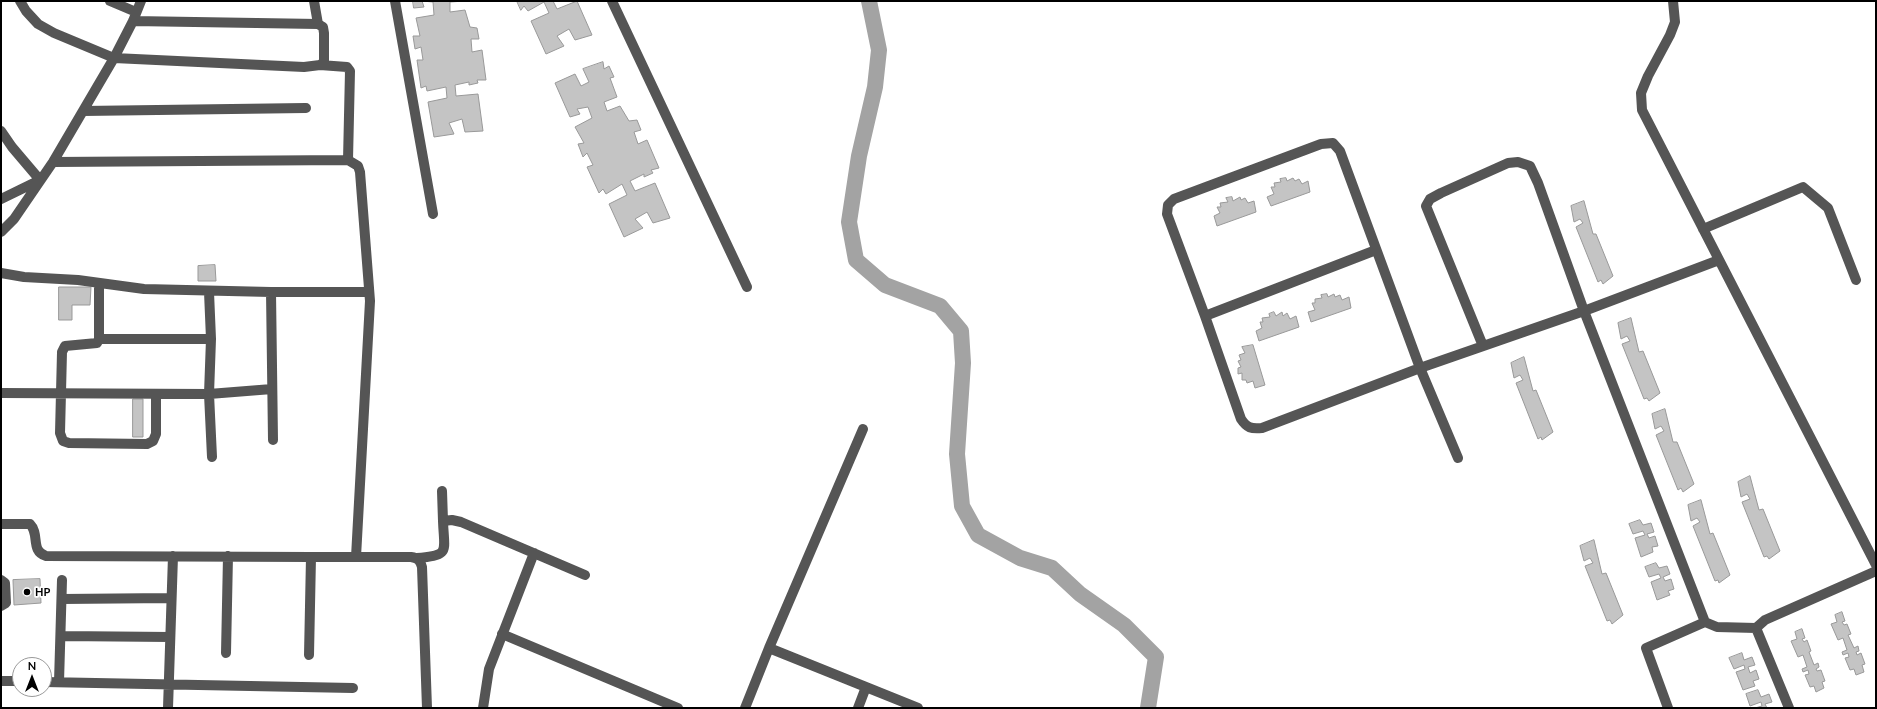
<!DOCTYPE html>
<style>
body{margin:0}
#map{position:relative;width:1877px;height:709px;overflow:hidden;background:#fff;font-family:Lato,sans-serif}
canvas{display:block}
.frame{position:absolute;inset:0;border:2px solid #000;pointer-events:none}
.north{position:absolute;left:12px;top:657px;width:40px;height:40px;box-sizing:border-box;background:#fff;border:1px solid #999;border-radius:50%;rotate:0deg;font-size:11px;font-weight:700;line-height:16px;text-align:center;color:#000}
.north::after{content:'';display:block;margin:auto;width:14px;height:18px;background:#000;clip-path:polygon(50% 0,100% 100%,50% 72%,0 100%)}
</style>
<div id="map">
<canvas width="1877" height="709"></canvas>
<div class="frame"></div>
<div class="north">N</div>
</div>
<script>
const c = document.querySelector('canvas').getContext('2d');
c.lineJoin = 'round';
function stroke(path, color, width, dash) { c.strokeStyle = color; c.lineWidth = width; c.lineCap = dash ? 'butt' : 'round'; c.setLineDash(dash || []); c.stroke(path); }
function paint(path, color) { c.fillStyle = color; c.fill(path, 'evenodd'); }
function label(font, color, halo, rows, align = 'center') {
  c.font = font + ' Lato,sans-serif'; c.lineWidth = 3.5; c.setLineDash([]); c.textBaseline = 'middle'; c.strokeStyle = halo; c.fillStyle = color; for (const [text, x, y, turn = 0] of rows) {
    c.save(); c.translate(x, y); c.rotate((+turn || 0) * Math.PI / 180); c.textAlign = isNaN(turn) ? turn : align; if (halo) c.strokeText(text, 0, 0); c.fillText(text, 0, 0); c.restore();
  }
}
stroke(new Path2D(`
 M 869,1 L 879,50 L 875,87 L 859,156 L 849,222 L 856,260 L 885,285 L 940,306 L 961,331 L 963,363 L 957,454 L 962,506 L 978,535 L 1020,558 L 1052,568 L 1080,594 L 1124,625 L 1156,657 L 1148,708`), '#a3a3a3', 16);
const building = new Path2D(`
 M 413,1 L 465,1 L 450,2 L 450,12 L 465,10 L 470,27 L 477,28 L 479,39 L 471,39 L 472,52 L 482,50 L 486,80 L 477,80 L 478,83 L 469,85 L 469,82 L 455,85 L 456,96 L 478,94 L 483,131 L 465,132 L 462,119 L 449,123 L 454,134 L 434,137 L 428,102 L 447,98 L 446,87 L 427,91 L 426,86 L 421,88 L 417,60 L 423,60 L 421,47 L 415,49 L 413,36 L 420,36 L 416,18 L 434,15 L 433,2 L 422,1 L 424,7 L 414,8 Z
 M 517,1 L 553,1 L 557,9 L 577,1 L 592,35 L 575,40 L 569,29 L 557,36 L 564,46 L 546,54 L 531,21 L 549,13 L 544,2 L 528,11 L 524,6 L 521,10 Z
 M 603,62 L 604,69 L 609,66 L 614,77 L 610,78 L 617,97 L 604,102 L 607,111 L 620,106 L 629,121 L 637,120 L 641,130 L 634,132 L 638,144 L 647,140 L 659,168 L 651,170 L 653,173 L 644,177 L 644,174 L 630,181 L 635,191 L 655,183 L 670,218 L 653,223 L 647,212 L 635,219 L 643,228 L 624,237 L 609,204 L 627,195 L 622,184 L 606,194 L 603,189 L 599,193 L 587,167 L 593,165 L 587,153 L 583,157 L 578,144 L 584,143 L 575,127 L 592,118 L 588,107 L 577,109 L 580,114 L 570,117 L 555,83 L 575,74 L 581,86 L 589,82 L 583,69 Z
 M 1286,178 L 1287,181 L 1293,178 L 1295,181 L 1299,179 L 1302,184 L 1308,181 L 1310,192 L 1271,206 L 1267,197 L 1274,194 L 1271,187 L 1275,187 L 1274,183 L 1281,182 L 1280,179 Z
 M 1232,197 L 1233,201 L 1240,197 L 1241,200 L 1245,198 L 1248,203 L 1254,201 L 1256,212 L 1217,226 L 1214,216 L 1220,213 L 1217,207 L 1221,207 L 1220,203 L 1228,202 L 1226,198 Z
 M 1584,201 L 1593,234 L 1596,234 L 1613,276 L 1603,284 L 1601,280 L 1598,282 L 1576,227 L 1583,223 L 1580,219 L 1574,222 L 1571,206 Z
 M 215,265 L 216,281 L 198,281 L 198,266 Z
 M 59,287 L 91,287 L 90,305 L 72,305 L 72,320 L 59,320 Z
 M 1327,294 L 1328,297 L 1334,294 L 1335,297 L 1340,295 L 1342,300 L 1349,297 L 1351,308 L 1311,322 L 1308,312 L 1315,310 L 1312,303 L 1315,303 L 1315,299 L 1322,298 L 1321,295 Z
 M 1274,312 L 1276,316 L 1282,312 L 1283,316 L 1287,313 L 1290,319 L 1296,316 L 1299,327 L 1259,341 L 1256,331 L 1262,328 L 1260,322 L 1263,322 L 1262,318 L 1270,317 L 1269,314 Z
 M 1631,318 L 1639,352 L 1643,351 L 1660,393 L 1649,401 L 1647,398 L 1644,399 L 1622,344 L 1630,341 L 1627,336 L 1621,339 L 1618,323 Z
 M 1253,345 L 1265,385 L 1255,388 L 1253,381 L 1247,383 L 1246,380 L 1242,380 L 1242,373 L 1238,374 L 1238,368 L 1241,367 L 1238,361 L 1241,360 L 1239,355 L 1245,353 L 1242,347 Z
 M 1524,357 L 1533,391 L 1536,390 L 1553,432 L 1542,440 L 1541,437 L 1538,439 L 1516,383 L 1523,380 L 1520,375 L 1514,378 L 1511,363 Z
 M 133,399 L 143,399 L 143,437 L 133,437 Z
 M 1665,409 L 1673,442 L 1677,442 L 1694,484 L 1683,492 L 1681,488 L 1678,490 L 1656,435 L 1664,431 L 1661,426 L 1655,429 L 1652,414 Z
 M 1750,476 L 1759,510 L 1763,509 L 1780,551 L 1769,559 L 1767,556 L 1764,557 L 1742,502 L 1750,499 L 1747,494 L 1741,497 L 1738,482 Z
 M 1701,500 L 1710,534 L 1713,533 L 1730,575 L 1719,583 L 1718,580 L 1715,581 L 1693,526 L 1700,522 L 1697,518 L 1691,521 L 1688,505 Z
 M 1640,520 L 1643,525 L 1651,523 L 1654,532 L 1647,534 L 1649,538 L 1655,536 L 1658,546 L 1652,547 L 1653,552 L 1641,557 L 1635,538 L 1645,535 L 1643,531 L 1633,534 L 1629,524 Z
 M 1594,540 L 1602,574 L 1606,573 L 1623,615 L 1612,624 L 1610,620 L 1607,621 L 1585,566 L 1593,563 L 1590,558 L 1584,561 L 1580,546 Z
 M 1656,563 L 1659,568 L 1667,566 L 1670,574 L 1663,577 L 1665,581 L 1671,579 L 1674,589 L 1668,591 L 1670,595 L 1657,600 L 1651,582 L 1661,578 L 1659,574 L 1649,577 L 1645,567 Z
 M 40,579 L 41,603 L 14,605 L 13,580 Z
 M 1842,612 L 1845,621 L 1842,622 L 1844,625 L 1847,624 L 1851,634 L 1848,635 L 1854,648 L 1858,646 L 1859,651 L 1856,652 L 1857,655 L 1861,653 L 1865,664 L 1862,665 L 1864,672 L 1856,675 L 1854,669 L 1850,670 L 1845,658 L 1849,657 L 1848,653 L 1843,655 L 1842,652 L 1847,650 L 1843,638 L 1838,640 L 1831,624 L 1837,622 L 1835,615 Z
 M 1802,629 L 1805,638 L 1802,639 L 1804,642 L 1807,640 L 1811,651 L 1809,652 L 1814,665 L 1818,663 L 1819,667 L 1816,669 L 1817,671 L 1821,670 L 1825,681 L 1822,682 L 1824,688 L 1816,692 L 1814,686 L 1810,687 L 1805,675 L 1809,674 L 1808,670 L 1803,672 L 1802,669 L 1807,667 L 1803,655 L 1798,657 L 1791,641 L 1797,639 L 1795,632 Z
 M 1742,653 L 1744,660 L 1752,657 L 1755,665 L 1748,667 L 1750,673 L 1756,670 L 1759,679 L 1753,681 L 1755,686 L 1743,690 L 1736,672 L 1745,669 L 1744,665 L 1734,669 L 1729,658 Z
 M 1758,690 L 1761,697 L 1769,694 L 1772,702 L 1765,704 L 1767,708 L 1755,708 L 1762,706 L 1761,702 L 1750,706 L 1746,694 Z`);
paint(building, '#c4c4c4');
stroke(building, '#999', 1);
stroke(new Path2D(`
 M 20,1 L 26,11 L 38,24 L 54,33 L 114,58 L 304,67 L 320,65 L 324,62 L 324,33 L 323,27 L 318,24 L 133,21
 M 110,1 L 136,12
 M 314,1 L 318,24
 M 395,1 L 433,214
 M 612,1 L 747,287
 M 1673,1 L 1675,22 L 1670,35 L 1648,76 L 1641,93 L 1642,110 L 1876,565
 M 320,65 L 347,67 L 350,71 L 348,160
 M 83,111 L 306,108
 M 1,131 L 12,147 L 40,180
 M 53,162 L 348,160 L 358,166 L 360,172 L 370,301 L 356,557
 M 1,199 L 40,180
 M 1703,229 L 1803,187 L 1828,208 L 1856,280
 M 1,232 L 14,219 L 53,162 L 114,58 L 133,21 L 141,1
 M 1,273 L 24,277 L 78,280 L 144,289 L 271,292 L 273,440
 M 99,284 L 99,339 L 97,343 L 65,346 L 62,352 L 60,433 L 63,441 L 69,443 L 147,444 L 153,441 L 156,434 L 156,394
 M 271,292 L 369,292
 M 1205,316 L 1376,250
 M 99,339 L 211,339
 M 1483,346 L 1426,206 L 1430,199 L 1441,193 L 1508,163 L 1518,162 L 1530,166 L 1538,183 L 1584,311 L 1705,622
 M 1,393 L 209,394 L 211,339 L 209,292
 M 212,457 L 209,394 L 272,389
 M 1458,458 L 1420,368 L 1340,151 L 1333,143 L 1321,144 L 1174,199 L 1168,205 L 1167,214 L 1205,316 L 1241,419 C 1247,428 1251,429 1262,428 L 1420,368 L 1584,311 L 1719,260
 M 442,491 L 443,521
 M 1,524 L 30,524 C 40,534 30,551 46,556 L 311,557 L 309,655
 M 311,557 L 411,557 C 418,558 420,560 422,567 L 427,708
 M 417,558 C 451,555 444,552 443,521 L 452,520 L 461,522 L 585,575
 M 1,580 L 5,583 L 6,603 L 1,606
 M 62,599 L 171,598
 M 1756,628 L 1789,708
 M 502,634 L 678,708
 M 61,636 L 170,637
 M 769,648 L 918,708
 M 226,653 L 228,556
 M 1,681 L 20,681
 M 44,682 L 353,688
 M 59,682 L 62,580
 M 168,708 L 173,556
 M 483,708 L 489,669 L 534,553
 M 745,708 L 769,648 L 863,429
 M 858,708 L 866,687
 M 1668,708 L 1646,648 L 1705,622 L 1717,627 L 1756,628 L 1765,620 L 1876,571`), '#555', 10);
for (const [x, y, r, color] of [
 [27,592,4,"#000"]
]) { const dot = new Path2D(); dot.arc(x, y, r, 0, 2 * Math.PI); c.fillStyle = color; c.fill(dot); stroke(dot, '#fff', 1.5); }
label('bold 11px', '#000', '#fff', [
 ["HP",35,592]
], 'left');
</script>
